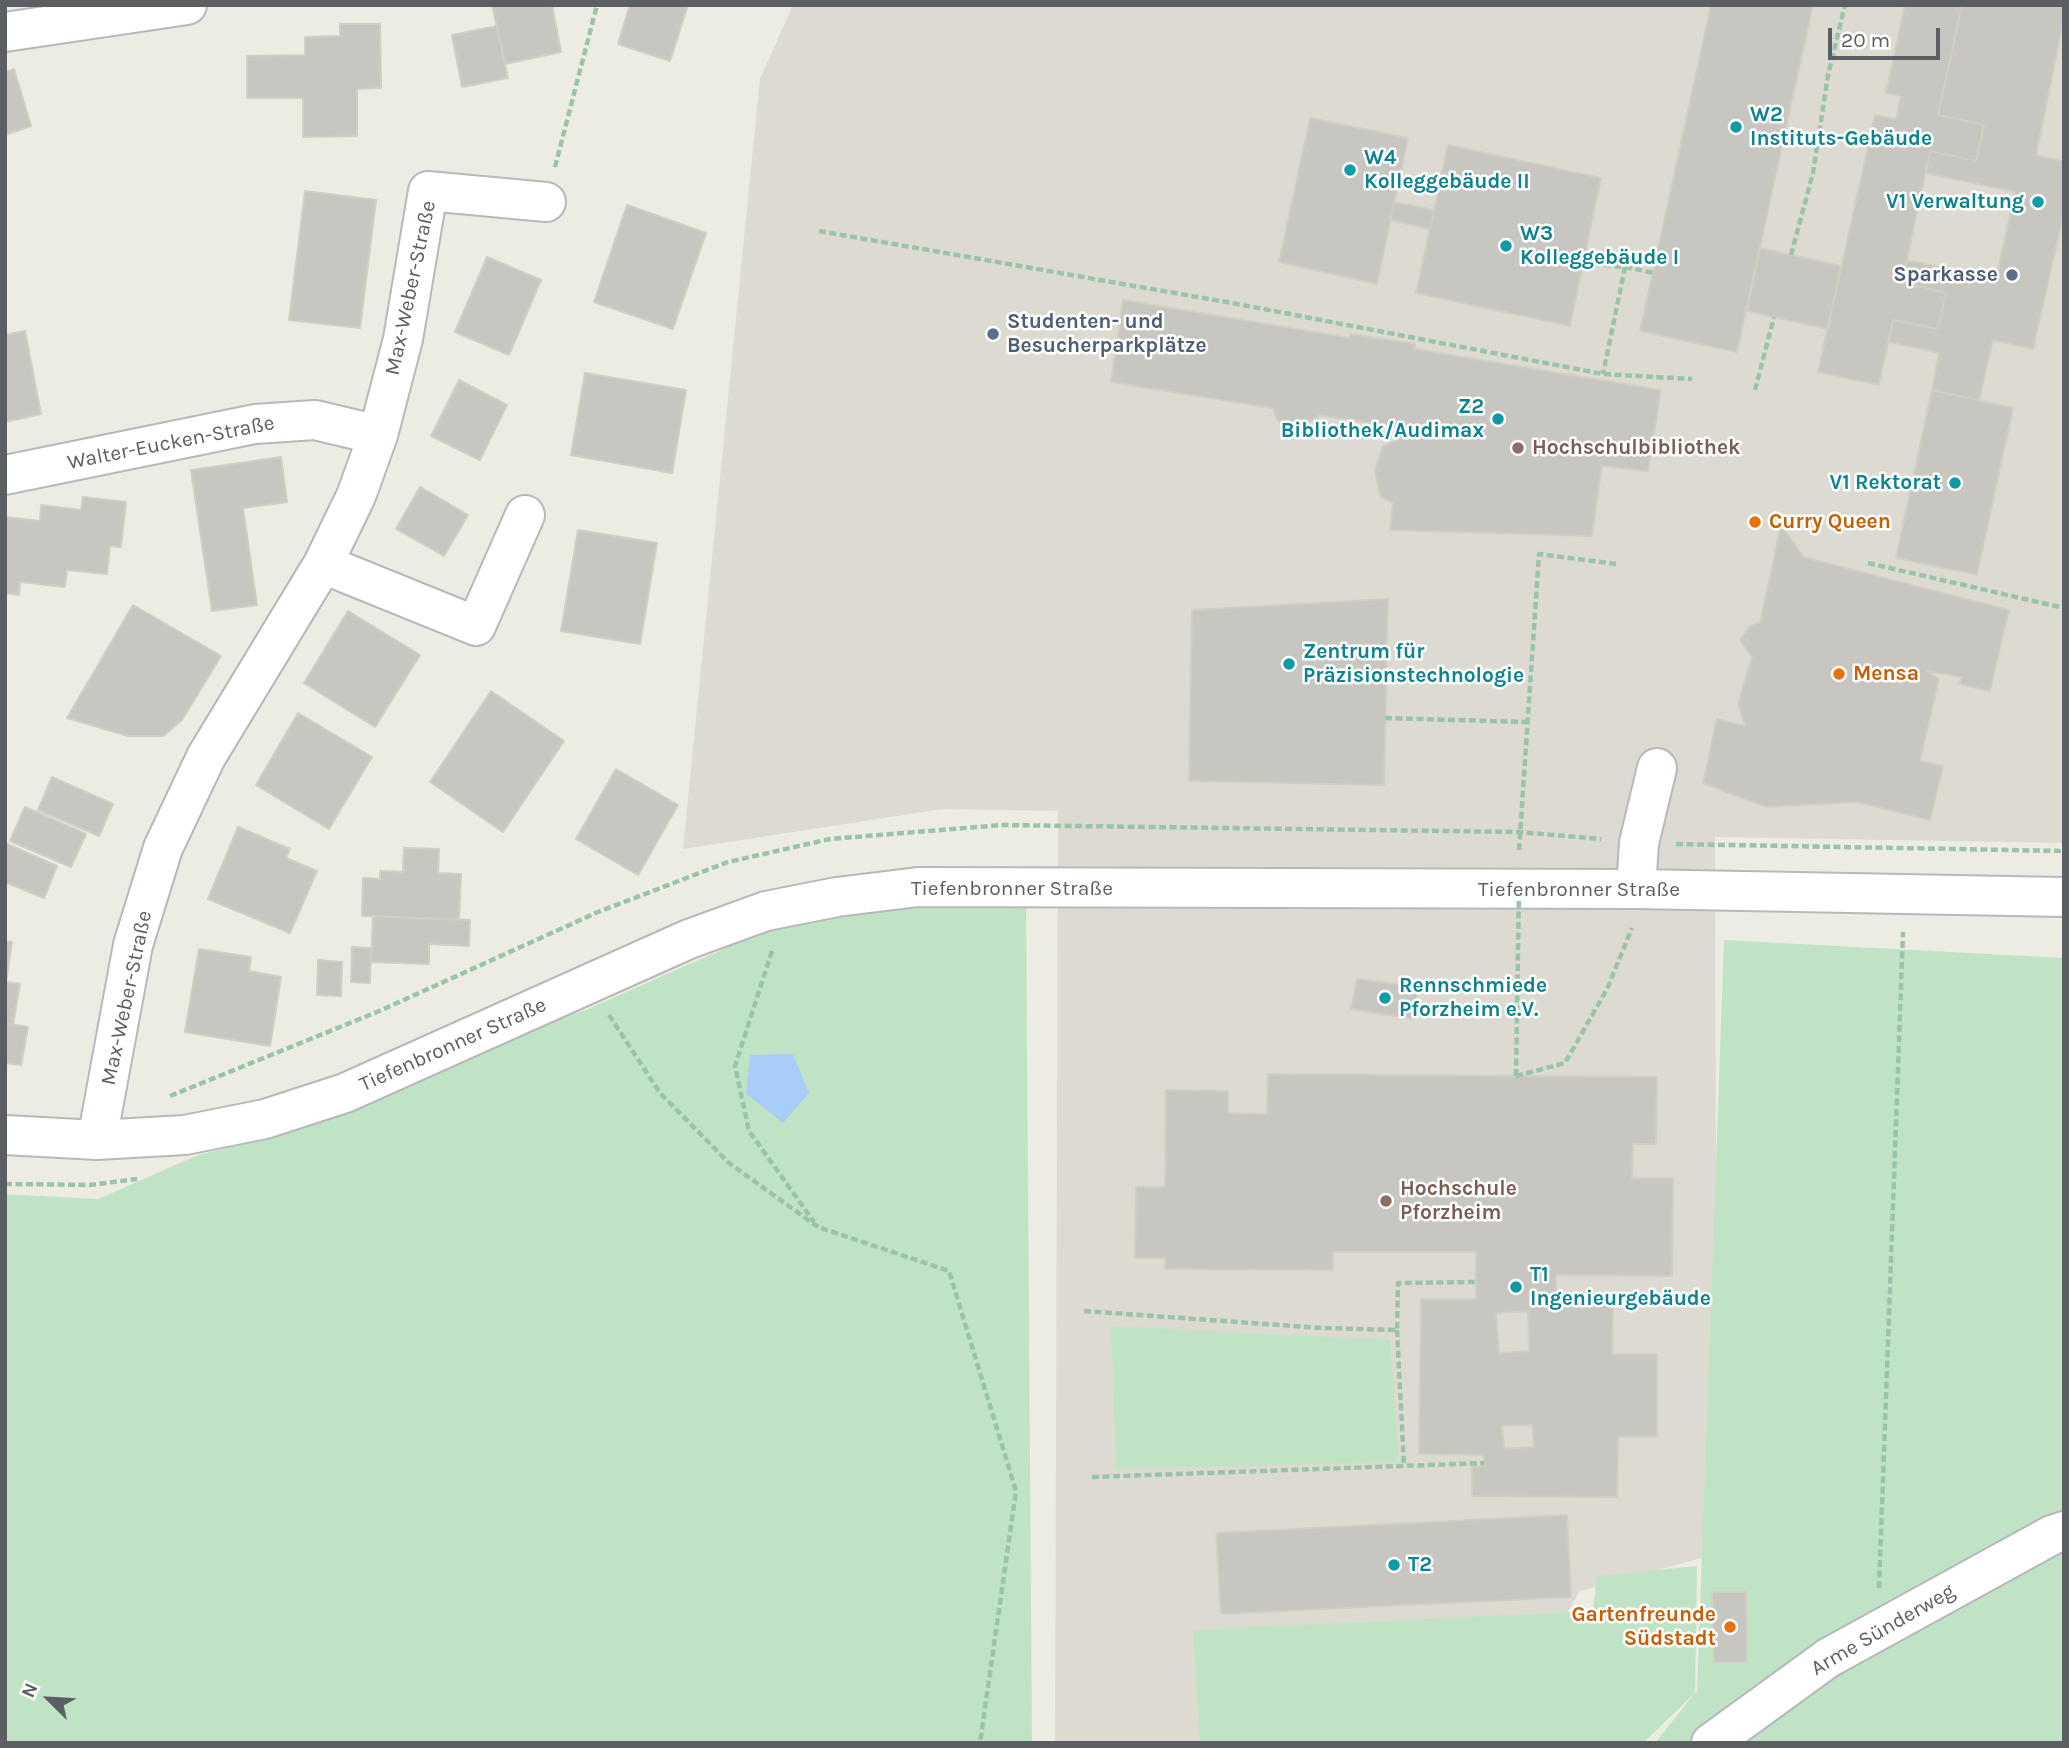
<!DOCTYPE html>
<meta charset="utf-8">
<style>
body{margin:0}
#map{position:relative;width:2069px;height:1748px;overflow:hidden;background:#edece3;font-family:Karla,sans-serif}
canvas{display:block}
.frame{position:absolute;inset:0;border:7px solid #5b5e63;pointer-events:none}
.north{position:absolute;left:14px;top:1664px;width:70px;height:70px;-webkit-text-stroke:5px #fff;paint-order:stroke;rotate:294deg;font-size:19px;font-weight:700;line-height:28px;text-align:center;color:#5b5e63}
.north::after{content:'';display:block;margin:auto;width:24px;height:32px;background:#5b5e63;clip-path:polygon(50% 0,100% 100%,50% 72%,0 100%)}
.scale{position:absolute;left:1828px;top:28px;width:112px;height:32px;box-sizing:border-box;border:4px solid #5b5e63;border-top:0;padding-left:9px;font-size:21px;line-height:24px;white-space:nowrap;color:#5b5e63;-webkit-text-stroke:5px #fff;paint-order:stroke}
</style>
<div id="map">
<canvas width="2069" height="1748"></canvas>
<div class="frame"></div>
<div class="north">N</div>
<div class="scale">20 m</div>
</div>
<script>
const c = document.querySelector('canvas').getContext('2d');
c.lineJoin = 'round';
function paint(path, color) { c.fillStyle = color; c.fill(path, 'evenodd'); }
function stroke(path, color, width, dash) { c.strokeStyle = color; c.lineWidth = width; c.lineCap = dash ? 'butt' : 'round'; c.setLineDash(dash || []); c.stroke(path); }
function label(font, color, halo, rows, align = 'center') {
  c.font = font + ' Karla,sans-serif'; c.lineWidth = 5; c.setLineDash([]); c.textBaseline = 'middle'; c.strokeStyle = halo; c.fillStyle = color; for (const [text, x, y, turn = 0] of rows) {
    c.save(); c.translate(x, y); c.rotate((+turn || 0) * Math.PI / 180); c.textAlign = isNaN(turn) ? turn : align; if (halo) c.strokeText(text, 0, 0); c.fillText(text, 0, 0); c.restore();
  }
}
paint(new Path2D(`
 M 793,5 L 2064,5 L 2064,843 L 1715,837 L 1717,1554 L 1580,1591 L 1488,1743 L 1055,1743 L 1058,811 L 942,809 L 683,849 L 760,79 Z`), '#dddbd1');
paint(new Path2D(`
 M 1026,897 L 1032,1743 L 5,1743 L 5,1194 L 98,1199 L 198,1155 L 279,1135 L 375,1098 L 472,1049 L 588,1009 L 773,927 L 904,904 Z
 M 1724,940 L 2064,958 L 2064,1743 L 1655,1743 L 1694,1694 L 1643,1743 L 1200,1743 L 1193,1630 L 1593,1611 L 1597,1576 L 1697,1566 L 1695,1693 L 1697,1692 Z
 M 1111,1326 L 1390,1340 L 1399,1462 L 1116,1469 Z`), '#c1e3c5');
paint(new Path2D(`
 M 793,1054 L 809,1093 L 783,1123 L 746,1094 L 750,1055 Z`), '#a7cdf8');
const building = new Path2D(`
 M 492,5 L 552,5 L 561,52 L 505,64 Z
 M 630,5 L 688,5 L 670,61 L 618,44 Z
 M 1711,5 L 1813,5 L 1737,352 L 1640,331 Z
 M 1905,5 L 1962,5 L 1938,115 L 1984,125 L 1976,161 L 1930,151 L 1902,283 L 1946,293 L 1938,329 L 1893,320 L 1879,385 L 1818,372 L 1875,115 L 1896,119 L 1901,96 L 1886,93 Z
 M 1962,5 L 2064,5 L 2064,18 L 2036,155 L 2064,162 L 2064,212 L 2033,349 L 1993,340 L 1979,400 L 1932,390 L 1939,353 L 1889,342 L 1893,320 L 1938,329 L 1946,293 L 1902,283 L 1907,260 L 1996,279 L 2015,192 L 1926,173 L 1930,151 L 1976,161 L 1984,125 L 1938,115 Z
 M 340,24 L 380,24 L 381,88 L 357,89 L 357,136 L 303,137 L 303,98 L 247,98 L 247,56 L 305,55 L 305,37 L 340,36 Z
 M 497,26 L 508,78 L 462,87 L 452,35 Z
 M 14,69 L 31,126 L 5,135 L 5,72 Z
 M 1310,118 L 1408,138 L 1377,284 L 1279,262 Z
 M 1448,145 L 1601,178 L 1570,326 L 1416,293 Z
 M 305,191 L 376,200 L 360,328 L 289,320 Z
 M 1394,202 L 1434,210 L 1430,229 L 1390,220 Z
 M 627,205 L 706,233 L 673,329 L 594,302 Z
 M 1760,248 L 1841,266 L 1828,329 L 1747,311 Z
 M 487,257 L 541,280 L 509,355 L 455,332 Z
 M 1123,300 L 1350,338 L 1350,334 L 1415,344 L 1415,349 L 1661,390 L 1648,471 L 1602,466 L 1592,536 L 1390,530 L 1393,503 L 1380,496 L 1375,470 L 1383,446 L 1399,439 L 1401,428 L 1319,415 L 1307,424 L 1291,428 L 1279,422 L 1272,408 L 1111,382 Z
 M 25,331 L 41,414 L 5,422 L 5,335 Z
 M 585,373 L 686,390 L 672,473 L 571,455 Z
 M 459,380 L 507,405 L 480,460 L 431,436 Z
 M 1932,390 L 2013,408 L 1977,575 L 1896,558 Z
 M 281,457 L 287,502 L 243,508 L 257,605 L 212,611 L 191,470 Z
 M 420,487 L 468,515 L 444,556 L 396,529 Z
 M 83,497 L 126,502 L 121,547 L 110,546 L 107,574 L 67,570 L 65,587 L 20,582 L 19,595 L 5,593 L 5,517 L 40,521 L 41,505 L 81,510 Z
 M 1781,525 L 1803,557 L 2009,610 L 1990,691 L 1959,684 L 1962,677 L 1927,671 L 1939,679 L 1920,761 L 1943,766 L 1930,820 L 1857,802 L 1767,807 L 1703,783 L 1717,719 L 1745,726 L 1738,704 L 1752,657 L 1740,640 L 1750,626 L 1760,623 Z
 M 578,530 L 657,543 L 640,644 L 561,631 Z
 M 1388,599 L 1384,785 L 1189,781 L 1192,610 Z
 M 133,605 L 221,656 L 182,720 L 163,736 L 128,736 L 67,718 Z
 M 348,611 L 420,655 L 375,727 L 304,683 Z
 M 491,691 L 564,741 L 503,832 L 430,782 Z
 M 298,713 L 372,757 L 329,829 L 256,785 Z
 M 616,769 L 678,805 L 638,875 L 576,839 Z
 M 52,777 L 113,804 L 99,836 L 38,810 Z
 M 25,807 L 86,834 L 71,867 L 10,841 Z
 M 238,827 L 290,849 L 286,858 L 317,871 L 290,933 L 208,899 Z
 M 5,843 L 57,866 L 44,898 L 5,882 Z
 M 404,848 L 439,849 L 438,873 L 461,874 L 459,920 L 362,916 L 363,878 L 380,879 L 380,871 L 403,872 Z
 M 373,916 L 470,920 L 469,946 L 429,944 L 429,964 L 371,962 Z
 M 5,941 L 12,942 L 6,982 L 5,982 Z
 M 352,947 L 371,948 L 370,983 L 351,982 Z
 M 199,949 L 251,957 L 249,971 L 281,977 L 270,1046 L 185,1032 Z
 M 318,960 L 342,962 L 341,996 L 317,995 Z
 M 1357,979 L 1418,987 L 1414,1019 L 1351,1009 Z
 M 5,982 L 20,984 L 13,1025 L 5,1023 Z
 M 5,1023 L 28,1027 L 21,1065 L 5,1063 Z
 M 1268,1074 L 1657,1077 L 1656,1144 L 1633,1144 L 1632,1178 L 1673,1178 L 1672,1276 L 1556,1275 L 1556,1293 L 1613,1293 L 1612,1354 L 1657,1354 L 1657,1437 L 1618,1437 L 1617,1497 L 1472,1496 L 1472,1466 L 1484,1466 L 1484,1455 L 1419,1454 L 1421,1299 L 1476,1299 L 1476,1252 L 1333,1252 L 1333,1270 L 1165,1269 L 1165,1258 L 1135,1258 L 1136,1187 L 1165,1187 L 1166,1090 L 1228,1091 L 1228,1113 L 1267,1114 ZM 1528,1311 L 1529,1351 L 1499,1353 L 1496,1313 ZM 1532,1425 L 1534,1447 L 1504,1449 L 1502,1426 Z
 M 1567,1515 L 1571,1597 L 1221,1614 L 1216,1533 Z
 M 1712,1592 L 1746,1592 L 1747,1662 L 1714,1662 Z`);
paint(building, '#c8c6c0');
stroke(building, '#d1cec2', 2);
const minor = new Path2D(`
 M 5,32 L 187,5
 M 5,475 L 255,424 L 315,420 L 378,435
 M 323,564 L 476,626 L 525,515
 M 1636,889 L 1639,843 L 1657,768
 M 5,1135 L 97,1140 L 185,1135 L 265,1119 L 345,1093 L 689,939 L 766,911 L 837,897 L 918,887 L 1636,889 L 2064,897
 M 97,1140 L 133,945 L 163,848 L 206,757 L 323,564 L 356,496 L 378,435 L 403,339 L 428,191 L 546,202
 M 1711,1743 L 1828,1658 L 2052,1535 L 2064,1531`);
stroke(minor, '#b6b8bc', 42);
stroke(new Path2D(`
 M 555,167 L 597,5
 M 819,231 L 1232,303 L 1603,374 L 1692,379
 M 1791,255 L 1813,173 L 1828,75 L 1845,5
 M 1583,263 L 1625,267 L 1603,374
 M 1625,267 L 1654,273
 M 1755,390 L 1774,317
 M 1868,563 L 2064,608
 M 1385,718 L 1527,722
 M 1676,844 L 2064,851
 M 1519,850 L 1539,554 L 1616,564
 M 772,951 L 735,1066 L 749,1131 L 814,1222
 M 609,1015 L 660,1093 L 729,1163 L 818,1227 L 949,1271 L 1016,1491 L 980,1743
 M 1516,1076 L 1565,1063 L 1607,989 L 1632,928
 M 170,1096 L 377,1012 L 598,912 L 728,862 L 830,839 L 1002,825 L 1519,832 L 1601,839
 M 5,1184 L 90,1185 L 137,1179
 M 1084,1311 L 1322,1328 L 1397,1330 L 1398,1283 L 1476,1282
 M 1397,1330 L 1404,1466
 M 1092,1477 L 1484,1463
 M 1879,1588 L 1903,932`), '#9bc3aa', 4.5, [7, 3.5]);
stroke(minor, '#fff', 38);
stroke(new Path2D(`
 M 1516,1076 L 1519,889`), '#9bc3aa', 4.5, [7, 3.5]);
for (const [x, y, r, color] of [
 [1736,127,7,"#0f9aa8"],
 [1350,170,7,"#0f9aa8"],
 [2038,202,7,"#0f9aa8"],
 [1506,246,7,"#0f9aa8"],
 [2012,275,7,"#5c6f8a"],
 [993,334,7,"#5c6f8a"],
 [1498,419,7,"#0f9aa8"],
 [1518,448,7,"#8d6e63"],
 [1955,483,7,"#0f9aa8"],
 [1755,522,7,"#e8710a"],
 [1289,664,7,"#0f9aa8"],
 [1839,674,7,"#e8710a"],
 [1385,998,7,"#0f9aa8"],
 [1386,1201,7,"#8d6e63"],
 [1516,1287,7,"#0f9aa8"],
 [1394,1565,7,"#0f9aa8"],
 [1730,1627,7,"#e8710a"]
]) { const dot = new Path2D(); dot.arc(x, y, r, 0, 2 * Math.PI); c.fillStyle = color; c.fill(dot); stroke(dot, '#fff', 2.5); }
label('bold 21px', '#0d838f', '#fff', [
 ["W2",1750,115],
 ["Instituts-Gebäude",1750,139],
 ["W4",1364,158],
 ["Kolleggebäude II",1364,182],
 ["V1 Verwaltung",2024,202,"right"],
 ["W3",1520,234],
 ["Kolleggebäude I",1520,258],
 ["Z2",1484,407,"right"],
 ["Bibliothek/Audimax",1484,431,"right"],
 ["V1 Rektorat",1941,483,"right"],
 ["Zentrum für",1303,652],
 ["Präzisionstechnologie",1303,676],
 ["Rennschmiede",1399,986],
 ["Pforzheim e.V.",1399,1010],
 ["T1",1530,1275],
 ["Ingenieurgebäude",1530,1299],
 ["T2",1408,1565]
], 'left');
label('bold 21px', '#4e5e75', '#fff', [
 ["Sparkasse",1998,275],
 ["Studenten- und",1007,322,"left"],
 ["Besucherparkplätze",1007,346,"left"]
], 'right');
label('21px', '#5b5e63', '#fff', [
 ["Max-Weber-Straße",411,288,-78],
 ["Walter-Eucken-Straße",171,443,-11],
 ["Tiefenbronner Straße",1012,889],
 ["Tiefenbronner Straße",1579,890],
 ["Max-Weber-Straße",127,998,-78],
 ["Tiefenbronner Straße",453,1045,-24],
 ["Arme Sünderweg",1883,1630,-30]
]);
label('bold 21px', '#785e54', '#fff', [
 ["Hochschulbibliothek",1532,448],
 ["Hochschule",1400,1189],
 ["Pforzheim",1400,1213]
], 'left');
label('bold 21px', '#c56008', '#fff', [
 ["Curry Queen",1769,522],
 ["Mensa",1853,674],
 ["Gartenfreunde",1716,1615,"right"],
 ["Südstadt",1716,1639,"right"]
], 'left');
</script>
